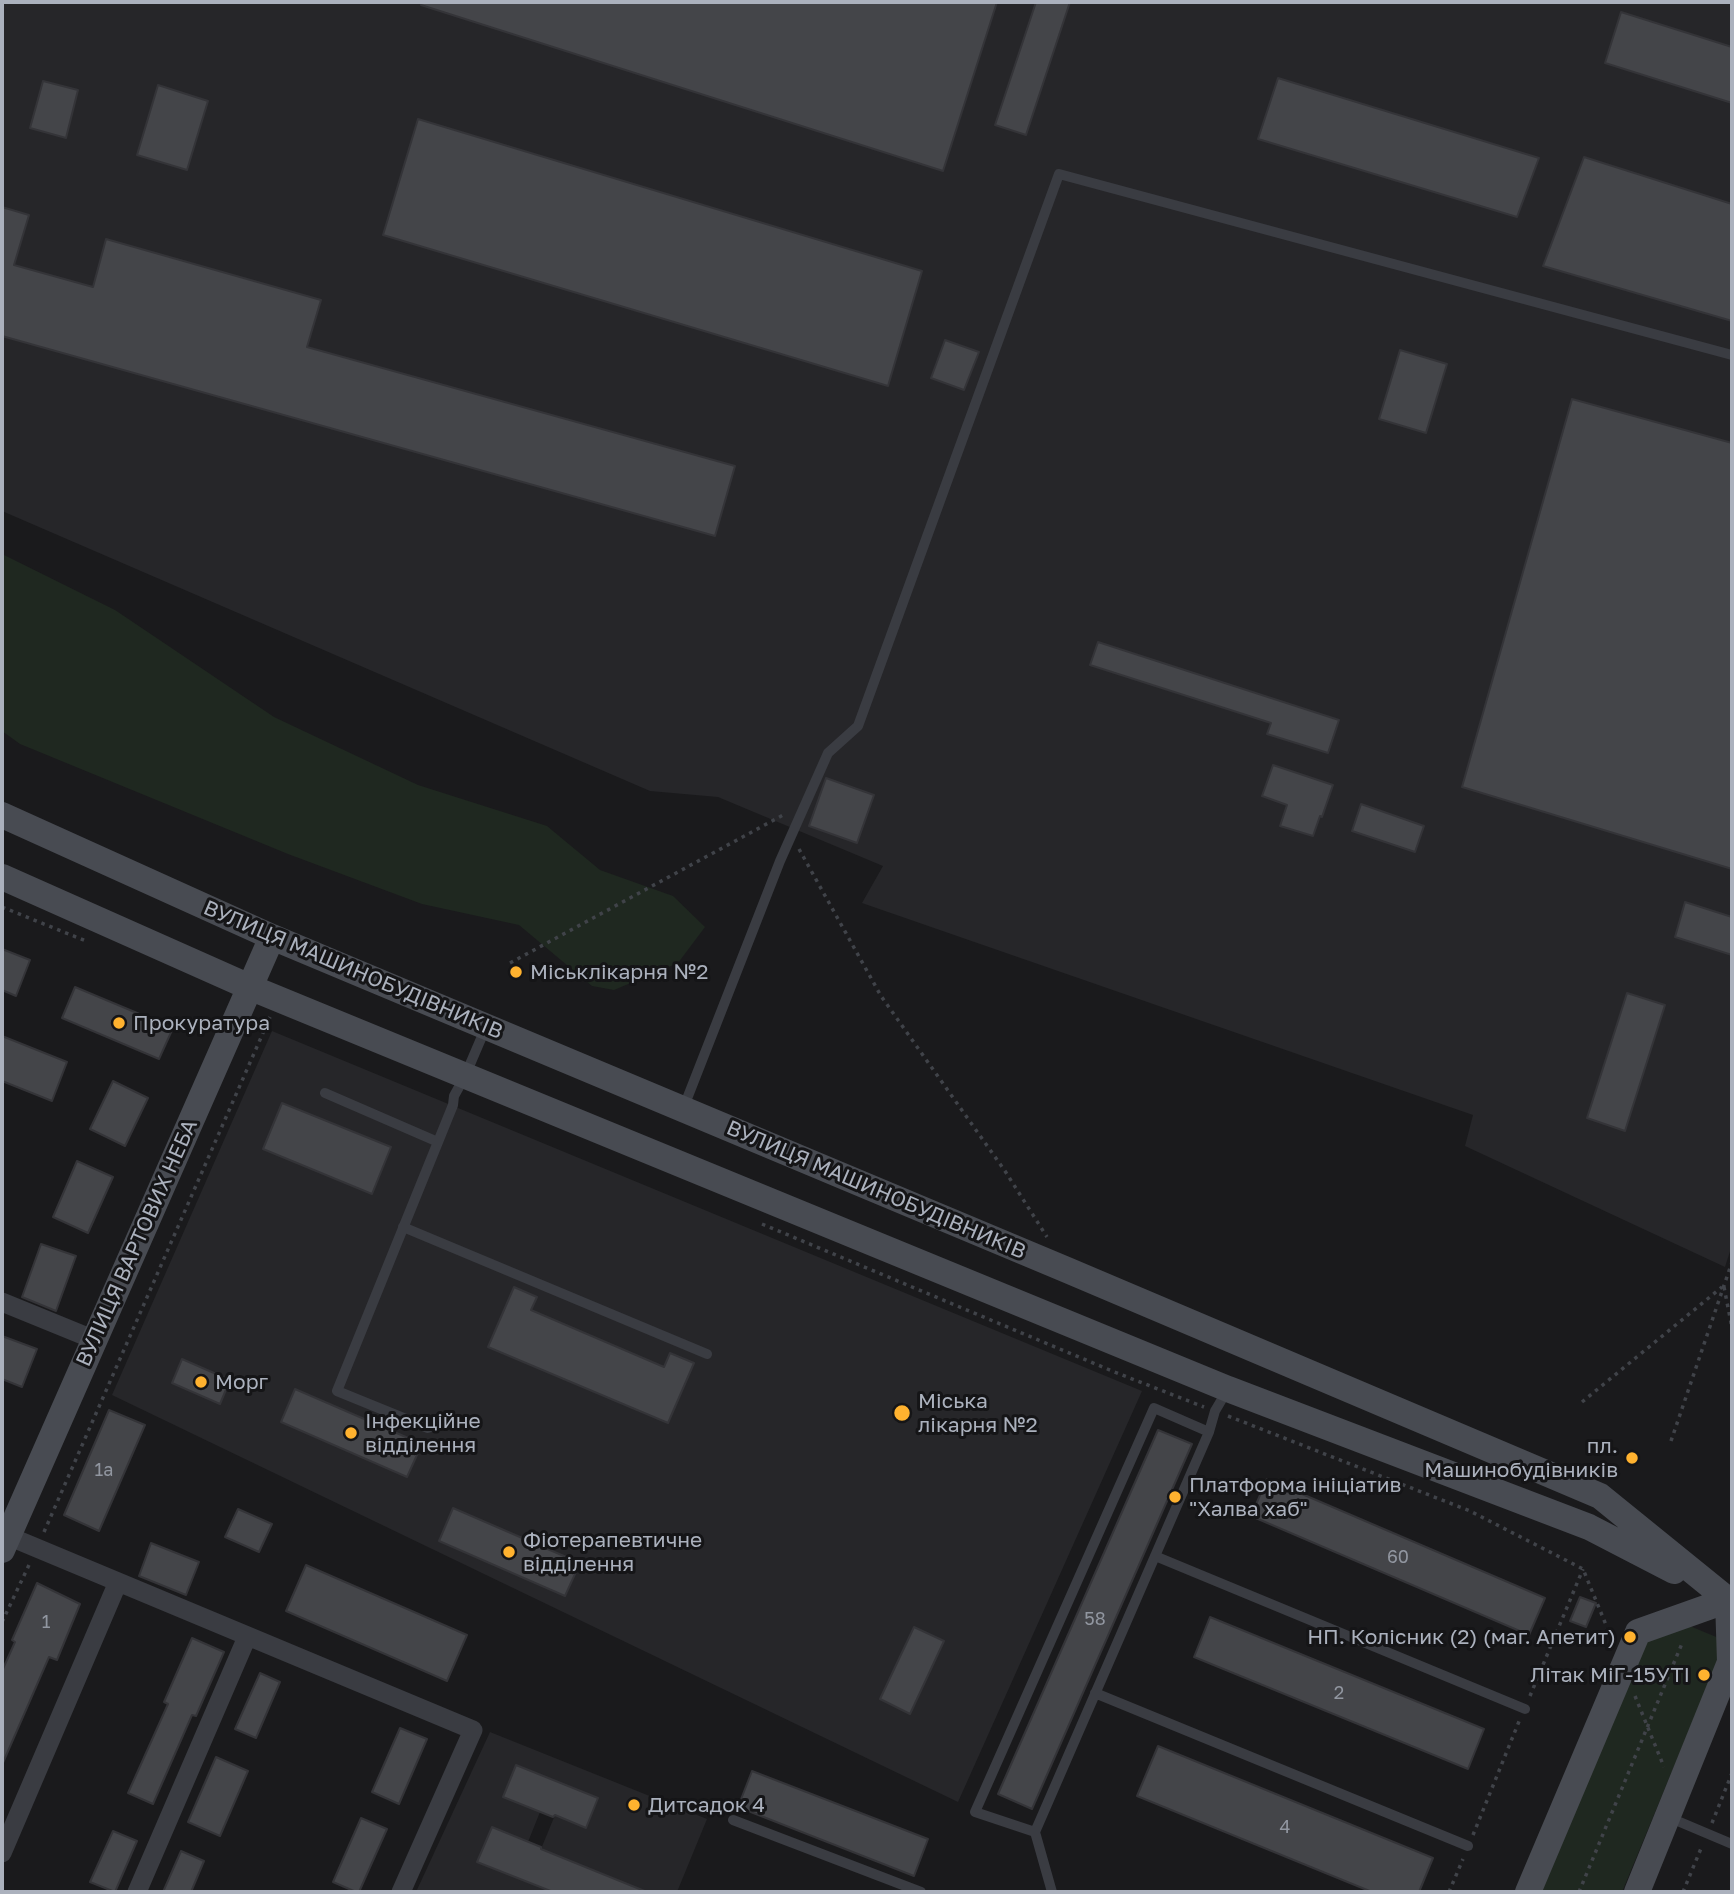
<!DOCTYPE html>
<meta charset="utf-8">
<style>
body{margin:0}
#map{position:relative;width:1734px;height:1894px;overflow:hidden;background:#1a1a1c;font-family:"Golos Text",sans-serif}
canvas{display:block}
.frame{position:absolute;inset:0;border:4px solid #abb1bd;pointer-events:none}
</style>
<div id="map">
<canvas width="1734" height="1894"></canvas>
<div class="frame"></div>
</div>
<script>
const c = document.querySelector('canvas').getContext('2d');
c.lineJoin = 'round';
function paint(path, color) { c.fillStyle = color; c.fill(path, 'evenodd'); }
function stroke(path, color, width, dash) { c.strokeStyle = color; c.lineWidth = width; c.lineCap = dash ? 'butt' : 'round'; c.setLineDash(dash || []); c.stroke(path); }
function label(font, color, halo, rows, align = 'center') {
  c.font = font + ' "Golos Text",sans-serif'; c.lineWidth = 6; c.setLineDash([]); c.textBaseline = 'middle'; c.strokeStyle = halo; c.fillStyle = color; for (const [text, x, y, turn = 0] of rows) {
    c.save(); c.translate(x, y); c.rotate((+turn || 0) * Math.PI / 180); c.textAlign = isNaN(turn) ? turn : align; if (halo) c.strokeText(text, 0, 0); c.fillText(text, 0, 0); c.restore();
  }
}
paint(new Path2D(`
 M 2,2 L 1732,2 L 1732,1245 L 1725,1267 L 1465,1146 L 1473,1115 L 862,903 L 883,866 L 718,797 L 650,791 L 2,511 Z
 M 272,1031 L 1142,1391 L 958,1802 L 112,1395 ZM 514,1287 L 536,1297 L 531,1310 L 664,1367 L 693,1363 L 668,1422 L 489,1347 ZM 182,1360 L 230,1380 L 220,1404 L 172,1383 ZM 295,1390 L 422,1445 L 407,1477 L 281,1422 ZM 453,1508 L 579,1563 L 566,1595 L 439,1541 Z
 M 490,1732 L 707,1819 L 677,1892 L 633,1892 L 635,1887 L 541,1849 L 555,1815 L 586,1827 L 598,1798 L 516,1765 L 503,1797 L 540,1812 L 528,1842 L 492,1827 L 478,1862 L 553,1892 L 416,1892 Z`), '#262629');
paint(new Path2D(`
 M 2,554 L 115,610 L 274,717 L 418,785 L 547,826 L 600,870 L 673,896 L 705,927 L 678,963 L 614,990 L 592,986 L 519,925 L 422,904 L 288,854 L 20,744 L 2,731 Z
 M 1656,1612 L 1726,1641 L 1622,1892 L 1538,1892 Z`), '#1f2820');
const building = new Path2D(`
 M 422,2 L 997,2 L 943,171 L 421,5 Z
 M 1036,2 L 1070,2 L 1026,135 L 995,125 Z
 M 1621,12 L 1732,47 L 1732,103 L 1605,63 Z
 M 1278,78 L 1539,158 L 1517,217 L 1258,139 Z
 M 43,81 L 78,90 L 66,138 L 30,128 Z
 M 158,85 L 208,101 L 187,170 L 137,155 Z
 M 418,119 L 922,271 L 888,386 L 383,235 Z
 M 1584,157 L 1732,204 L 1732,321 L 1543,266 Z
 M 2,207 L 29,215 L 14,265 L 93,287 L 106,239 L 321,300 L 307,347 L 735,466 L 715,536 L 2,336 Z
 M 945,340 L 979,352 L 964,390 L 931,378 Z
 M 1400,350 L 1447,364 L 1426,433 L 1379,419 Z
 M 1572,399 L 1732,443 L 1732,869 L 1462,787 Z
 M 1098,642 L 1339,720 L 1328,753 L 1267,734 L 1271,723 L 1090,665 Z
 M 1273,765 L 1333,785 L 1322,817 L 1320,816 L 1313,836 L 1280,826 L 1287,805 L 1262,796 Z
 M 826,778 L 874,795 L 857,843 L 809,826 Z
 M 1361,804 L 1424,826 L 1415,852 L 1352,831 Z
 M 1685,902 L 1732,917 L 1732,955 L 1675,937 Z
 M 2,949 L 30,960 L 16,996 L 2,990 Z
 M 75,987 L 173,1028 L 159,1059 L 62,1018 Z
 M 1627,993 L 1665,1005 L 1625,1131 L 1587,1118 Z
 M 2,1036 L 67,1062 L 52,1101 L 2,1081 Z
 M 113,1081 L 148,1098 L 125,1146 L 90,1129 Z
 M 282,1103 L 391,1147 L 372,1194 L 263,1149 Z
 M 77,1161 L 113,1177 L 88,1233 L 53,1217 Z
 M 41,1244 L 76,1256 L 56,1311 L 22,1297 Z
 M 514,1287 L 537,1297 L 531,1310 L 664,1367 L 670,1353 L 694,1363 L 668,1423 L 488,1347 Z
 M 2,1336 L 37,1349 L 22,1387 L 2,1379 Z
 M 182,1359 L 230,1380 L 220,1404 L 172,1383 Z
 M 295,1389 L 422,1444 L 407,1477 L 281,1422 Z
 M 109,1410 L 145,1425 L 99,1531 L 64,1515 Z
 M 1158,1430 L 1192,1444 L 1032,1809 L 998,1794 Z
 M 1267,1479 L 1545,1598 L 1529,1635 L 1251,1516 Z
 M 453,1508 L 580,1563 L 565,1596 L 439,1541 Z
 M 238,1509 L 272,1524 L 259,1552 L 225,1537 Z
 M 151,1543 L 199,1562 L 186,1595 L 139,1576 Z
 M 306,1565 L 467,1635 L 447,1681 L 286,1611 Z
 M 37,1583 L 80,1604 L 57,1660 L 49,1657 L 2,1765 L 2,1671 L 15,1642 L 12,1640 Z
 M 1580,1597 L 1596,1603 L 1586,1627 L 1570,1621 Z
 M 1210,1617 L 1484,1729 L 1468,1769 L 1194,1657 Z
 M 914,1627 L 944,1641 L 910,1714 L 880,1699 Z
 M 192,1638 L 224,1652 L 196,1716 L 192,1715 L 153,1804 L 128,1793 L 168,1704 L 164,1702 Z
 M 260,1673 L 280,1682 L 256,1738 L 235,1729 Z
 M 400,1728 L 427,1739 L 399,1804 L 372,1792 Z
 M 1158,1746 L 1433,1858 L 1419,1892 L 1372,1892 L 1137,1796 Z
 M 216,1757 L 248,1771 L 220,1836 L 188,1822 Z
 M 516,1765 L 598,1798 L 586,1828 L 555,1815 L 553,1817 L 503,1797 Z
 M 752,1771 L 928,1839 L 914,1876 L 738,1807 Z
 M 361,1818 L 387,1829 L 359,1892 L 356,1892 L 333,1882 Z
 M 492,1827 L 541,1847 L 541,1849 L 647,1892 L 553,1892 L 477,1862 Z
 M 113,1831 L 137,1841 L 115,1892 L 90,1882 Z
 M 181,1851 L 204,1861 L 191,1892 L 163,1892 Z`);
paint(building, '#444549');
stroke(building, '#343438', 2);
stroke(new Path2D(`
 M 799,849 L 881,996 L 1005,1171 L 1047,1237
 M 2,907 L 86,941
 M 510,963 L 785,814
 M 762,1224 L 1117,1373 L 1204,1407
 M 1724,1287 L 1732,1328
 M 1582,1402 L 1722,1287
 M 1228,1416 L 1470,1511 L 1583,1569 L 1611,1637
 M 1671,1441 L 1732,1262
 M 44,1532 L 270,1017
 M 2,1622 L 29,1565
 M 1530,1696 L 1583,1569
 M 1635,1696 L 1664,1767
 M 1712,1823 L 1732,1773
 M 1473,1835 L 1520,1719
 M 1449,1892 L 1463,1859
 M 1579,1892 L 1683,1641
 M 1683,1892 L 1702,1846`), '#404349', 3.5, [3.5, 5]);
stroke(new Path2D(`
 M 325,1093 L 438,1142
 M 683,1109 L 780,861 L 828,753 L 858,726 L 1059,174 L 1732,355
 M 403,1227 L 707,1354
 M 428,1428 L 337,1391 L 453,1105 L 454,1096 L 465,1076 L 486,1027
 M 1155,1556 L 1525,1709
 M 1095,1693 L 1468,1846
 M 1668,1817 L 1732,1844
 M 733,1820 L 921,1892
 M 1035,1832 L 975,1812 L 1154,1408 L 1209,1432
 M 1052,1892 L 1035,1832 L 1209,1432 L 1215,1411 L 1228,1389`), '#3a3c42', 10);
stroke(new Path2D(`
 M 2,1302 L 95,1340
 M 8,1536 L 473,1730 L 401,1892
 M 2,1853 L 118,1582
 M 137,1892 L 247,1637`), '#3a3c42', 19);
stroke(new Path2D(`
 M 2,815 L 272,937 L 1067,1270 L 1600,1496 L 1728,1600
 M 2,877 L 254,989 L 1228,1389 L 1589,1527 L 1674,1571
 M 2,1550 L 272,937
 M 1528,1892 L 1638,1632 L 1728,1600
 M 1637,1892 L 1730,1662 L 1728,1600`), '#484b52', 26);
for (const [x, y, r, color] of [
 [516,972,7,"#ffb22f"],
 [119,1023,7,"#ffb22f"],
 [201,1382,7,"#ffb22f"],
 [902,1413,9,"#ffb22f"],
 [351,1433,7,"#ffb22f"],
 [1632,1458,7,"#ffb22f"],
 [1175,1497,7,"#ffb22f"],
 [509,1552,7,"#ffb22f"],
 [1630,1637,7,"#ffb22f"],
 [1704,1675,7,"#ffb22f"],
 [634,1805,7,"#ffb22f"]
]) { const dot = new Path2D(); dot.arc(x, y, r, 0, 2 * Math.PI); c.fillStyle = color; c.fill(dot); stroke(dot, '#151517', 2.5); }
label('18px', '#9196a0', null, [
 ["1а",104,1470],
 ["60",1398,1557],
 ["58",1095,1619],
 ["1",46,1622],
 ["2",1339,1693],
 ["4",1285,1827]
]);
label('21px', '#abb1bd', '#151517', [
 ["ВУЛИЦЯ МАШИНОБУДІВНИКІВ",353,970,23],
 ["ВУЛИЦЯ МАШИНОБУДІВНИКІВ",876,1190,23],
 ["ВУЛИЦЯ ВАРТОВИХ НЕБА",137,1243,-66]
]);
label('21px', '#abb1bd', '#151517', [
 ["Міськлікарня №2",530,972],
 ["Прокуратура",133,1023],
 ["Морг",215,1382],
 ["Міська",918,1401],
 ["лікарня №2",918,1425],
 ["Інфекційне",365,1421],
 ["відділення",365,1445],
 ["пл.",1618,1446,"right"],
 ["Машинобудівників",1618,1470,"right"],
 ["Платформа ініціатив",1189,1485],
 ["\"Халва хаб\"",1189,1509],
 ["Фіотерапевтичне",523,1540],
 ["відділення",523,1564],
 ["НП. Колісник (2) (маг. Апетит)",1616,1637,"right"],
 ["Літак МіГ-15УТІ",1690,1675,"right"],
 ["Дитсадок 4",648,1805]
], 'left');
</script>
